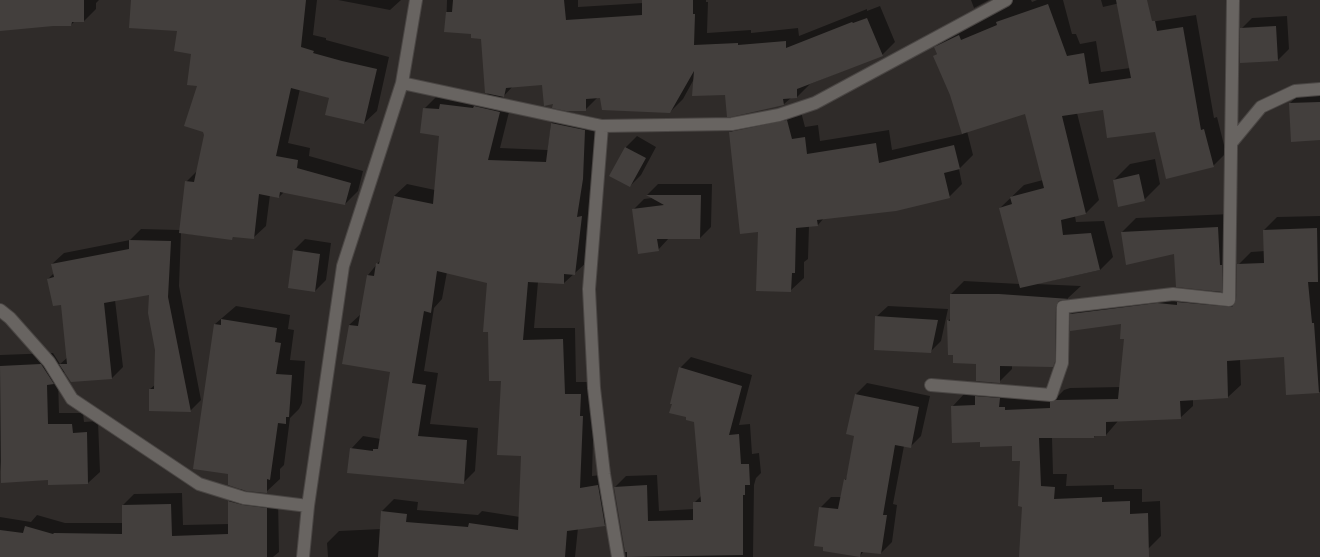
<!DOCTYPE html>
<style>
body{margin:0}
canvas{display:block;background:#2f2b29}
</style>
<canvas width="1320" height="557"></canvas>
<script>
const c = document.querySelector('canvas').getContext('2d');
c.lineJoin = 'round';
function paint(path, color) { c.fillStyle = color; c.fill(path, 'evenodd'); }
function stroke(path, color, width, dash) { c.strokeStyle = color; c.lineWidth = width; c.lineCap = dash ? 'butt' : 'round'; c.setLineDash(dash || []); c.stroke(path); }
paint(new Path2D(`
 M 0,0 L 99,0 L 96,3 L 96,9 L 84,21 L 75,21 L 71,25 L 53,25 L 0,30 Z
 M 132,0 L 317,0 L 313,35 L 326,38 L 326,40 L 389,57 L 377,111 L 364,123 L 330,98 L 300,89 L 288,143 L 310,148 L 309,156 L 363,171 L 358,191 L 345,204 L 284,192 L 279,197 L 270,195 L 266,226 L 253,238 L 234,236 L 232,239 L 181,233 L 179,286 L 201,400 L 190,411 L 150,389 L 156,384 L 156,349 L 150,294 L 115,300 L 123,367 L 112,378 L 65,372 L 58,378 L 59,413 L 83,413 L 84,422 L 98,421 L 100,472 L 88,483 L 49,484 L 49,479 L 2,482 L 0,461 L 0,355 L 53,353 L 60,364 L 68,357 L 62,303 L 48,279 L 54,273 L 52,264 L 64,253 L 130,240 L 141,229 L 180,230 L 186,182 L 198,170 L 205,135 L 192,53 L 178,30 Z
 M 338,0 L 401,0 L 390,10 Z
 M 447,0 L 578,0 L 578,7 L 643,3 L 643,0 L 706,0 L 706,2 L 708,2 L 707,33 L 751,30 L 751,33 L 798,28 L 799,36 L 867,9 L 867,11 L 880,6 L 895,42 L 882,55 L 810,84 L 797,97 L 791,98 L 784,104 L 726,94 L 694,79 L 683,99 L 670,112 L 601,97 L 598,97 L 585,110 L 554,103 L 542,84 L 513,86 L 502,98 L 512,100 L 500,148 L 548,150 L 551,123 L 564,111 L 597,118 L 595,166 L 589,205 L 593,204 L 587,262 L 564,283 L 538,282 L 534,328 L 575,328 L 576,382 L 593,382 L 594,405 L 592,476 L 610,474 L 617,513 L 605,525 L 578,528 L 575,557 L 328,557 L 327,543 L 339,531 L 381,529 L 382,511 L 394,499 L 418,502 L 417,510 L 478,515 L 482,511 L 520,517 L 522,455 L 502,380 L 488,282 L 447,272 L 442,299 L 434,308 L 424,371 L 438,373 L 430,424 L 478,428 L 475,471 L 463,483 L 351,449 L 363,436 L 381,439 L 391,371 L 349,325 L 361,314 L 368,275 L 382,258 L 394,196 L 407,184 L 435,190 L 440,135 L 424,109 L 436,97 L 485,96 L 488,93 L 482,38 L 472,33 L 446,31 Z
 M 971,0 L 989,0 L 974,8 Z
 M 1011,0 L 1031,0 L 1032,2 L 1037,0 L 1063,0 L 1072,34 L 1076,34 L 1080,44 L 1096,41 L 1101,72 L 1130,68 L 1137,24 L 1196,15 L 1214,118 L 1217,117 L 1226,153 L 1213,166 L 1156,131 L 1104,109 L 1077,113 L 1099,200 L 1086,213 L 1075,216 L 1076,222 L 1104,221 L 1113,257 L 1100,270 L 1036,284 L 1081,286 L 1068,298 L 1067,348 L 1065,353 L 1052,366 L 1012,365 L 1012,369 L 999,382 L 977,363 L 954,354 L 948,321 L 951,318 L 951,294 L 964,281 L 1020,284 L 1000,208 L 1024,185 L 1043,180 L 1026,113 L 967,131 L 973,155 L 959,169 L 962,184 L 949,197 L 824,218 L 818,225 L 809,226 L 808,259 L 804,262 L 804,278 L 790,291 L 759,231 L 730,132 L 743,119 L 800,108 L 805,127 L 818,125 L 820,141 L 889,130 L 892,150 L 963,134 L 951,95 L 934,56 L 938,53 L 935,47 L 948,35 Z
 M 1101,0 L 1133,0 L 1103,7 Z
 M 1287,16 L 1289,49 L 1278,60 L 1241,29 L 1252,18 Z
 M 1320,89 L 1320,139 L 1290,103 L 1304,90 Z
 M 637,136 L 656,147 L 641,175 L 630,186 L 611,175 L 626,147 Z
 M 1155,159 L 1160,184 L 1144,200 L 1114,180 L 1130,164 Z
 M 658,184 L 712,184 L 711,227 L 700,238 L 669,238 L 658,250 L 633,210 L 644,199 L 652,198 L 647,195 Z
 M 1231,214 L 1235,277 L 1220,292 L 1238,294 L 1238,265 L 1251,252 L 1265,251 L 1264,230 L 1277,217 L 1320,216 L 1320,392 L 1287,394 L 1285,356 L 1240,359 L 1241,385 L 1228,397 L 1193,399 L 1193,406 L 1180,418 L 1118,421 L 1106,435 L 1095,435 L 1094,437 L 1052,437 L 1053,474 L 1067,474 L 1066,486 L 1114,485 L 1114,489 L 1142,489 L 1142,502 L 1160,501 L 1161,536 L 1140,557 L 1020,557 L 1023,506 L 1021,460 L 1012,445 L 981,441 L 952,407 L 964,394 L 1017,397 L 1058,396 L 1064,390 L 1070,388 L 1120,387 L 1125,338 L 1122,323 L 1071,314 L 1084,301 L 1188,292 L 1191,290 L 1211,291 L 1211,290 L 1175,253 L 1122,232 L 1136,218 Z
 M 305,239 L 331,243 L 326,280 L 315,291 L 294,250 Z
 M 236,306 L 290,315 L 288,329 L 294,330 L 290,360 L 305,361 L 302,403 L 299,409 L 290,418 L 284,465 L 280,469 L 280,479 L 266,492 L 242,490 L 255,494 L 278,497 L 279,552 L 273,557 L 0,557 L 0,517 L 31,522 L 37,515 L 65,523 L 123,523 L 123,505 L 134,494 L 182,493 L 183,525 L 229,524 L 229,501 L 242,488 L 229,473 L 215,324 Z
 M 888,306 L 948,309 L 941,341 L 930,352 L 876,317 Z
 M 691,357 L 752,375 L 739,425 L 750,424 L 752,454 L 759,453 L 761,473 L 756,478 L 754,485 L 753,557 L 626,557 L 615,487 L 626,476 L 657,475 L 659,511 L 694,509 L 694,503 L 701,496 L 695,421 L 680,368 Z
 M 867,383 L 930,396 L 921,436 L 910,447 L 904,446 L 893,504 L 897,505 L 892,542 L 881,553 L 864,551 L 860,556 L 820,508 L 831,497 L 841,497 L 845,480 L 847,477 L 855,435 L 847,434 L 856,394 Z`), '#0007');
paint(new Path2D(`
 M 0,0 L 84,0 L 84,22 L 72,22 L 71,26 L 53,26 L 0,31 Z
 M 131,0 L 306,0 L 301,47 L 314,51 L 313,53 L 342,61 L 377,69 L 364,124 L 325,115 L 329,98 L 291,88 L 276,156 L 298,160 L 297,168 L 351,183 L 345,205 L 280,192 L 279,198 L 259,194 L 254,239 L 233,237 L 232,240 L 179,233 L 185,181 L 194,182 L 204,135 L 203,132 L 184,126 L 197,86 L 187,85 L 191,54 L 174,51 L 177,31 L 129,28 Z
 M 453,0 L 564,0 L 566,20 L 642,15 L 642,0 L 693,0 L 693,14 L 695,14 L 694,45 L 738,43 L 738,45 L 786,41 L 786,48 L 852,22 L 853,23 L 867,18 L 883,56 L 797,89 L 797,98 L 783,99 L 784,105 L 731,117 L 727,117 L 725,95 L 692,96 L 694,71 L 670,113 L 602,110 L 600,98 L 586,99 L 586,111 L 566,111 L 552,108 L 553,104 L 544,106 L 542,85 L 506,88 L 504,97 L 485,93 L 481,39 L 471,38 L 471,34 L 444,32 L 446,12 L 452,12 Z
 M 1116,0 L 1147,0 L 1152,21 L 1155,21 L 1157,31 L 1183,27 L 1201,130 L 1204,129 L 1214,167 L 1166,179 L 1155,132 L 1107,138 L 1103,110 L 1062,116 L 1086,214 L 1061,220 L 1063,235 L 1091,233 L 1100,270 L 1020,288 L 999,208 L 1012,204 L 1010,197 L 1044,188 L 1025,114 L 962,134 L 950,95 L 933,56 L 937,54 L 934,47 L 959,35 L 961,40 L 997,25 L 996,22 L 1048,4 L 1067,56 L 1084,53 L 1089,84 L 1131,78 Z
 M 1276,26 L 1278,61 L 1240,63 L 1240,28 Z
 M 1320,102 L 1320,140 L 1291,142 L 1289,103 Z
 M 440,104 L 473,108 L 474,106 L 500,112 L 488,160 L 546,162 L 551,123 L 585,130 L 583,179 L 577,217 L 582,216 L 575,275 L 564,274 L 564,284 L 528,282 L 523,340 L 563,339 L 565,394 L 581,394 L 580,416 L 583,416 L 580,488 L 598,485 L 605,526 L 567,531 L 565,557 L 378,557 L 381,511 L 407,514 L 406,522 L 468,527 L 469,523 L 518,530 L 521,456 L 497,455 L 501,381 L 489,381 L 488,332 L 483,332 L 487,283 L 437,271 L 431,313 L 424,311 L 412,383 L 426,385 L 418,436 L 467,440 L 464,484 L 347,473 L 350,448 L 373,451 L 373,449 L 378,449 L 390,372 L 342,364 L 349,325 L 358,326 L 367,275 L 374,276 L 376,263 L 379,264 L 394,196 L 433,204 L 439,136 L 420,133 L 423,108 L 439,109 Z
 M 787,120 L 792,139 L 805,137 L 807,154 L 876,143 L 879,163 L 954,145 L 960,169 L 944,173 L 950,198 L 896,211 L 817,220 L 818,226 L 796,228 L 795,273 L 792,273 L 791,292 L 756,291 L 758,232 L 740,234 L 729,132 Z
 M 625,147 L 646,158 L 630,187 L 609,176 Z
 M 1139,174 L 1145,201 L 1118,207 L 1113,180 Z
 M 646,195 L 701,195 L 700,239 L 657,239 L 659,251 L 638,254 L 632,209 L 664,205 Z
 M 1218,227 L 1220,265 L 1222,265 L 1222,292 L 1176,287 L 1174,254 L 1126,265 L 1121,232 Z
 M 1317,228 L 1318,282 L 1308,282 L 1312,323 L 1314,323 L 1319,393 L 1286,395 L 1284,357 L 1227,361 L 1228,398 L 1180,401 L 1181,419 L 1106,422 L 1106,436 L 1094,436 L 1094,438 L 1039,438 L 1041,486 L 1055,487 L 1054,499 L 1102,497 L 1102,502 L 1130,501 L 1130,514 L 1148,513 L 1149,557 L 1019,557 L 1022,507 L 1018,506 L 1020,461 L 1012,461 L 1012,446 L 980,447 L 980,442 L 952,443 L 951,406 L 975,405 L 975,396 L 1000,398 L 999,407 L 1005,407 L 1005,410 L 1050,408 L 1050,402 L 1056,400 L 1118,399 L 1124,339 L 1120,339 L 1121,324 L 1070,331 L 1070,314 L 1157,303 L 1177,305 L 1177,302 L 1232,307 L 1236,300 L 1237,264 L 1264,263 L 1263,230 Z
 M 129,240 L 171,241 L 168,297 L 191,412 L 149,411 L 149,389 L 154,389 L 155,350 L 148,313 L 149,295 L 104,303 L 112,379 L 71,382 L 59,364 L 67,364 L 61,305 L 53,306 L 47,279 L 54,277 L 51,264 L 129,249 Z
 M 293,250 L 320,254 L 315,292 L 288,288 Z
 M 950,294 L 999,294 L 1070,299 L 1059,301 L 1056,307 L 1055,362 L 1053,367 L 1000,366 L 1000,383 L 976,381 L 976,364 L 953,363 L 953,355 L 948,355 L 947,320 L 950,321 Z
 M 875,316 L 938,320 L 931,353 L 874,350 Z
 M 221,319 L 277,328 L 275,342 L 281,343 L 276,374 L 292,375 L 289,417 L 286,417 L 286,424 L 278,423 L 270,480 L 267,479 L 267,493 L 246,491 L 228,485 L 228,474 L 193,469 L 214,324 L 221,325 Z
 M 41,364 L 54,384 L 47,385 L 48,424 L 72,424 L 73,433 L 87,432 L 88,484 L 48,485 L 48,480 L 1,483 L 0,366 Z
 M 679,367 L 742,386 L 729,435 L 739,434 L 741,464 L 749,464 L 750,485 L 745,485 L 745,495 L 743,495 L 743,555 L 627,557 L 627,552 L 625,552 L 614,487 L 647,485 L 648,521 L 693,520 L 693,502 L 701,502 L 694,422 L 686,420 L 686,417 L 669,413 L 672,404 L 670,404 Z
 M 855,394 L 919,407 L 911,448 L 895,445 L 883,515 L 887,515 L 881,554 L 861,552 L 860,557 L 823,551 L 823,547 L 814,546 L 819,507 L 838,509 L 844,479 L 846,480 L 854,436 L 846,434 Z
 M 228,501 L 243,505 L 267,508 L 267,557 L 0,557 L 0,530 L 23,533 L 25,526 L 53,534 L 54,533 L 122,534 L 122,505 L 171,504 L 172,536 L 228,534 Z`), '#433f3d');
const street = new Path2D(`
 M 402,83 L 602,126 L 732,124 L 779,115 L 815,103 L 1006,0
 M 602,126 L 589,289 L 594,388 L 604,474 L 618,557
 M 1232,142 L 1261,107 L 1295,91 L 1320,89
 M 0,310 L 10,318 L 49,362 L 72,399 L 199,484 L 244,498 L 308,506
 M 931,385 L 1051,395 L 1062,363 L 1063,307 L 1173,294 L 1229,300 L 1233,0
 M 303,557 L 308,506 L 343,266 L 402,83 L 416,0`);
stroke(street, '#4a4644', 14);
stroke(street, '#686461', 12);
</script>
